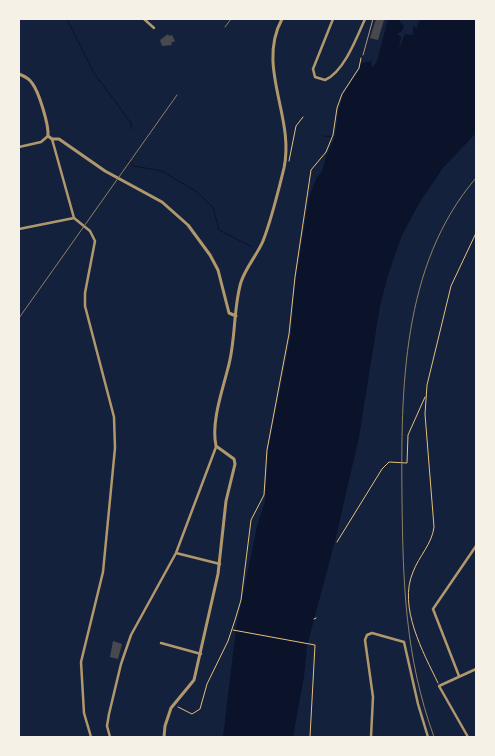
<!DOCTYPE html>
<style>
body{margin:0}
#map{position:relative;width:495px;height:756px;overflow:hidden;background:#14213d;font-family:Jost,sans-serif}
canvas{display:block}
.frame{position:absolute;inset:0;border:20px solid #f6f1e7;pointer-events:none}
</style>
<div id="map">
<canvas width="495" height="756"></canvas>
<div class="frame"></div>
</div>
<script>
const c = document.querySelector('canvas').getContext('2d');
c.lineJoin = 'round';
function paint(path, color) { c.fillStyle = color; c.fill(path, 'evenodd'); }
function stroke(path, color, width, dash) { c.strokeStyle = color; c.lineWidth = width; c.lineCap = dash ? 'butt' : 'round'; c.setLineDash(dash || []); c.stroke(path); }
paint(new Path2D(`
 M 388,19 L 400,19 L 400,22 L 404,26 L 402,31 L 397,34 L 401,37 L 399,49 L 405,34 L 413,35 L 413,26 L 418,28 L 417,25 L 421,19 L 476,19 L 476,133 L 443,168 L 420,202 L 402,235 L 388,275 L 380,306 L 359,437 L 335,541 L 307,646 L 304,677 L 293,737 L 223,737 L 236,628 L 257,526 L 265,501 L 268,450 L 291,334 L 295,284 L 309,197 L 316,179 L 322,171 L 326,157 L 335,137 L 338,112 L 343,95 L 360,69 L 360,63 L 372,61 L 371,66 L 373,67 L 377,61 Z`), '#0b132b');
stroke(new Path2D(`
 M 67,19 L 94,73 L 131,123 L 131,129
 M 323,136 L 335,137
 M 126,160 L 134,166 L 162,171 L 197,192 L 213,207 L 219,230 L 252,247`), '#0b132b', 1);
paint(new Path2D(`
 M 376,19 L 384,20 L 378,40 L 370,38 Z
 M 168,34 L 169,36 L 172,35 L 175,41 L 171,43 L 172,45 L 162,46 L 160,40 Z
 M 113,641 L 122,644 L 118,659 L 110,657 Z`), '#48494c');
stroke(new Path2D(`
 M 289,161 L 296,126 L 303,117
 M 337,542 L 382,469 L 389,462 L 407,463 L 408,435 L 425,397
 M 314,619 L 316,618
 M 233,630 L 315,645 L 310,737
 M 438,683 C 423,652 398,607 413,572 C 419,556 432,544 434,527 L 425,414 L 427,385 L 451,286 L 476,233
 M 178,707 L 192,714 L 200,709 L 207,684 L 228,641 L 235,620 L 241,600 L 251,520 L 264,495 L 267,450 L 289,334 L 295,277 L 311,170 L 326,152 L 333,135 L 337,108 L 342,94 L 359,68 L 361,58`), '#e5c07b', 1);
stroke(new Path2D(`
 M 363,55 L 373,19`), '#b1986c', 1);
stroke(new Path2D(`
 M 144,19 L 154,28
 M 333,19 L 313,69 L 315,77 L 325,80 C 344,72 357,37 365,19
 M 52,139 L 74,218 L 90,231 L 95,241 L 85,293 L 85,306 L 114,417 L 115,448 L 103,572 L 81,662 L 84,713 L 91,737
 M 19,147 L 41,142 L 48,136
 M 19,229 L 74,218
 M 176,553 L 220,564
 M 161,643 L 201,654
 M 459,676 L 433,609 L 476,546
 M 110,737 L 107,726 L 109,714 L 121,664 L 131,635 L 176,553 L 216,447
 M 371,737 L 373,697 L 365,640 L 367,635 L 372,633 L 404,642 L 418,704 L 428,737
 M 468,737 L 439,686 L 476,669`), '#b1986c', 2.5);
stroke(new Path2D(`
 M 19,74 C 24,76 29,78 32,83 C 39,92 49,125 48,136 L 52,139 L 59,139 L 105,171 L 162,202 L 188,225 L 210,255 L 218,270 L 229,313 L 236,316
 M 164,737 L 165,726 L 171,708 L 194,680 L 218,574 L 226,501 L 235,464 L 234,459 L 216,446 C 211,422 222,392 228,368 C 236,340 233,309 241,282 C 246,267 257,255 263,241 C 272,218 278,192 284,168 C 295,117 256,67 282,19`), '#b1986c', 3);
stroke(new Path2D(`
 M 225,27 L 231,19
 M 19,318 L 177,95
 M 434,737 C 405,657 403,583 402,499 C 401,391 401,265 476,178`), '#918062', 1);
</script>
